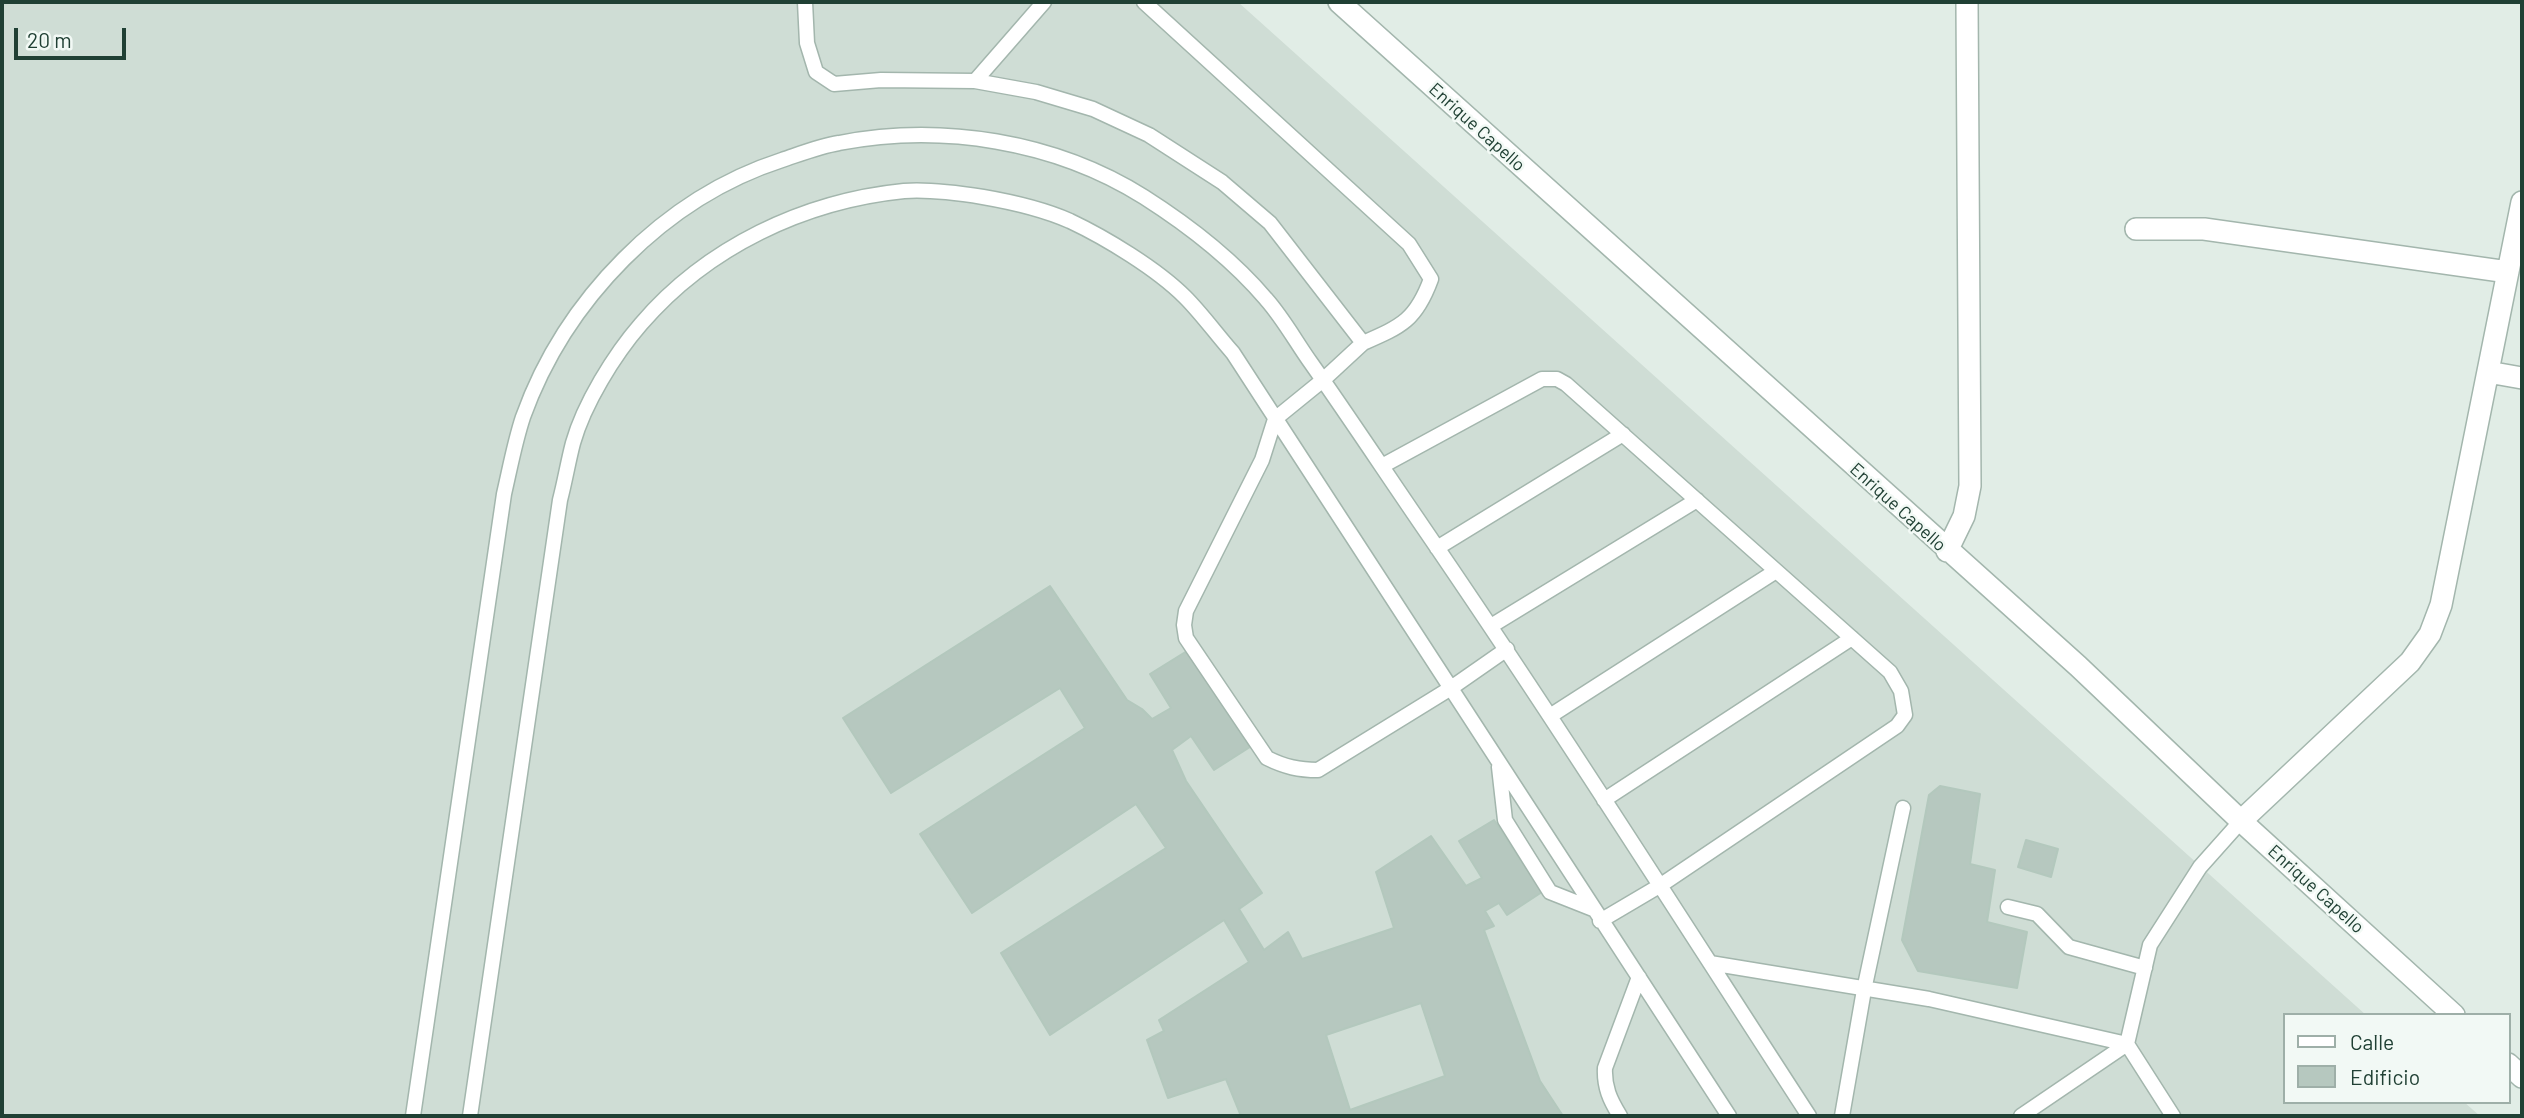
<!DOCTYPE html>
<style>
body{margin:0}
#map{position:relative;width:2524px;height:1118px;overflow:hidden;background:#e1ede6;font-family:Barlow,sans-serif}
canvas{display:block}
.frame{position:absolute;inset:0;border:4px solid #204034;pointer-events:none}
.legend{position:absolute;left:2283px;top:1013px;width:228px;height:91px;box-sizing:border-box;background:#f2f9f5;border:2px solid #9eafa8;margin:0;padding:9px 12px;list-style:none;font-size:21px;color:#204034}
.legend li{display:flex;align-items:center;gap:14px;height:35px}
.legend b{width:35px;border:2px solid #9eafa8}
.scale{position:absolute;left:14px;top:28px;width:112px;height:32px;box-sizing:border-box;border:4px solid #204034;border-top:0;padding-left:9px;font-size:21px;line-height:24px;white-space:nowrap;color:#204034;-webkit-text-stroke:5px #f2f9f5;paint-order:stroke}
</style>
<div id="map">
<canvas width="2524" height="1118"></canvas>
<div class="frame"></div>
<ul class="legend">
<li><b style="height:9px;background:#fff"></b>Calle</li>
<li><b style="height:19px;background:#b6c8bf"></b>Edificio</li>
</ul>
<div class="scale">20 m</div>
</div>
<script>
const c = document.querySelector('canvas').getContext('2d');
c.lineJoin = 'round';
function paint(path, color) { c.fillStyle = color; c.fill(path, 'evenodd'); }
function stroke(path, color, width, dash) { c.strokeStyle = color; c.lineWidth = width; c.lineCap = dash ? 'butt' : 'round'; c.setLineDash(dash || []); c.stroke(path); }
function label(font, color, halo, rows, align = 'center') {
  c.font = font + ' Barlow,sans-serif'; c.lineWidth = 5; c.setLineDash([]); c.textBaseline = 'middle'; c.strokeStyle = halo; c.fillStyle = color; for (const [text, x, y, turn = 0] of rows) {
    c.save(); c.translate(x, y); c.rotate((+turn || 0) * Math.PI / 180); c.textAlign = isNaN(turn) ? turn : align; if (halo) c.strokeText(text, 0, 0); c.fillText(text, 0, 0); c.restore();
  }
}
paint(new Path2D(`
 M 2,2 L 1238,2 L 2366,1015 L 2284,1015 L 2284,1102 L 2464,1102 L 2480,1116 L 2,1116 Z`), '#cfddd5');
const building = new Path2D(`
 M 1050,586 L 1127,700 L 1142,709 L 1152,719 L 1171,708 L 1150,674 L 1187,651 L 1250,747 L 1214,770 L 1191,736 L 1172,750 L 1186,781 L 1262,893 L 1239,909 L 1264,950 L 1288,932 L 1302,959 L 1394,928 L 1376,872 L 1431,836 L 1466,886 L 1482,878 L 1459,841 L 1494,820 L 1542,892 L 1507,915 L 1499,903 L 1485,911 L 1494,926 L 1484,930 L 1540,1081 L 1563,1116 L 1241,1116 L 1226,1079 L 1168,1098 L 1147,1040 L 1164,1031 L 1159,1020 L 1249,962 L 1224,920 L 1050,1035 L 1001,953 L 1166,848 L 1136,804 L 972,913 L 920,834 L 1085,728 L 1060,688 L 891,793 L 843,718 ZM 1421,1003 L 1445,1076 L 1350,1110 L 1326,1035 Z
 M 1940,786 L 1980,794 L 1970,864 L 1995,870 L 1987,922 L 2027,932 L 2017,988 L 1918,971 L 1902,940 L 1929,795 Z
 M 2026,840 L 2058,849 L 2051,877 L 2018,867 Z`);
paint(building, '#b6c8bf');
stroke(building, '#b3c8bd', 2);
const lane = new Path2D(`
 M 805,2 L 807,43 L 816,72 L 834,84 L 881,80 L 975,81 L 1036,92 L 1093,109 L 1149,135 L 1222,182 L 1270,223 L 1363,343 C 1402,326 1416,320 1431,279 L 1409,244 L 1144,2
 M 975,81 L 1044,2
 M 1363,343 L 1323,380 L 1275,419 L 1262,460 L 1186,611 L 1184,625 L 1186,638 L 1267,758 C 1285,767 1299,770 1318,770 L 1451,688 L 1507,649
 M 1382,466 L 1542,379 L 1557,379 L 1566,384 L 1890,672 L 1901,691 L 1905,715 L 1897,726 L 1661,885 L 1600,921
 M 1437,548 L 1623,434
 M 1491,626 L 1697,500
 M 1550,716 L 1776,571
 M 1499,767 L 1505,820 L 1550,892 L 1593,909
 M 1604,800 L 1852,638
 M 2008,907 L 2037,914 L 2069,947 L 2145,968
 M 1710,963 L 1929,999 L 2127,1044 L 2150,945 L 2200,867 L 2241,821
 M 413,1116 L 504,494 C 510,468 515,441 523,417 C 565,300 664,198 782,160 C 800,154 820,146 839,143 C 941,123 1055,141 1144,197 C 1188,225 1232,259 1266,299 C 1283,318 1296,342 1311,363 C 1349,417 1386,473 1423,527 C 1556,721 1681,919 1809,1116
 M 470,1116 L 560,500 C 565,481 568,462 573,443 C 584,404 614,355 641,324 C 707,247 804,201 904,191 C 930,189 958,193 983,197 C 1012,202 1043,209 1070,221 C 1106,238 1157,269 1185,297 C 1202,314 1217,335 1233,353 L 1729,1116
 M 1620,1116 C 1610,1100 1604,1087 1605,1068 L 1639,977
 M 1842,1116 L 1864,990 L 1903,808
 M 2021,1116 L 2127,1044 L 2173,1116`);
const street = new Path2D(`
 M 1339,2 L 2078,666 L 2241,821 L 2454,1015
 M 2136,229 L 2204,229 L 2508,272
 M 2488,372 L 2522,378
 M 1947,551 L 1964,516 L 1970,486 L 1967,2
 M 2241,821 L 2410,662 L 2430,634 L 2441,605 L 2522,202
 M 2508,1064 L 2522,1077`);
stroke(lane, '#a3b6ad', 17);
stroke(street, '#a3b6ad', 24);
stroke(lane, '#fff', 14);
stroke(street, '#fff', 21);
label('18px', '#204034', '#f2f9f5', [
 ["Enrique Capello",1477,127,42],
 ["Enrique Capello",1898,507,42],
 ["Enrique Capello",2316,889,42]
]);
</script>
